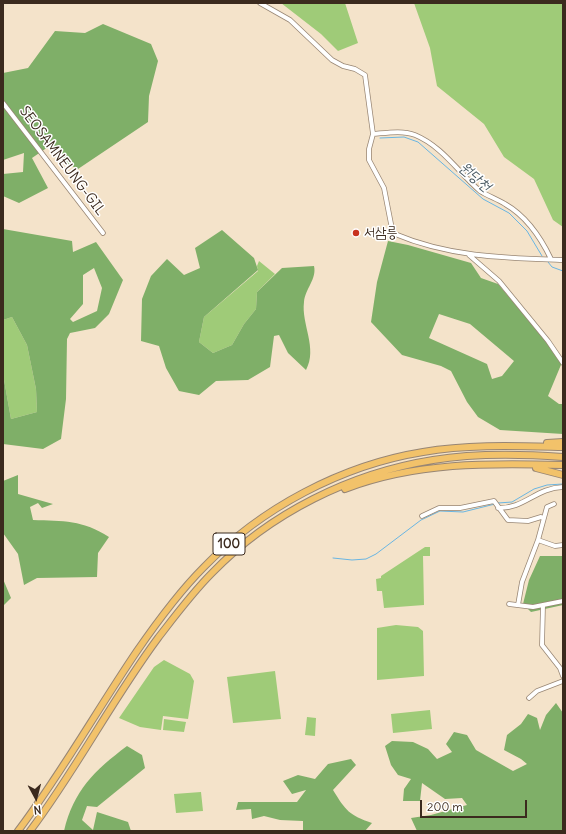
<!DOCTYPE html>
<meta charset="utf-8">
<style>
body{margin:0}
#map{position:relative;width:566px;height:834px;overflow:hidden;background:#f4e3ca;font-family:Delius,sans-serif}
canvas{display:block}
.frame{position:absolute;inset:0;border:4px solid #3b2a1e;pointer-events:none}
.north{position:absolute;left:16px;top:778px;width:40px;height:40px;-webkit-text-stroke:3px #fff;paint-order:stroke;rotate:173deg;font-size:11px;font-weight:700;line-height:16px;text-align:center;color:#3b2a1e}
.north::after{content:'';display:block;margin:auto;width:14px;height:18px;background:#3b2a1e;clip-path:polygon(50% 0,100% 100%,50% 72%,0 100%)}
.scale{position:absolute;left:420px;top:800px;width:107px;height:18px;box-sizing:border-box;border:2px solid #3b2a1e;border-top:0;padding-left:5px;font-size:12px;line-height:14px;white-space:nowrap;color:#3b2a1e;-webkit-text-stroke:3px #fff;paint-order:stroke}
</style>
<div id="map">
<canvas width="566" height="834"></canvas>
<div class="frame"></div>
<div class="north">N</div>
<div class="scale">200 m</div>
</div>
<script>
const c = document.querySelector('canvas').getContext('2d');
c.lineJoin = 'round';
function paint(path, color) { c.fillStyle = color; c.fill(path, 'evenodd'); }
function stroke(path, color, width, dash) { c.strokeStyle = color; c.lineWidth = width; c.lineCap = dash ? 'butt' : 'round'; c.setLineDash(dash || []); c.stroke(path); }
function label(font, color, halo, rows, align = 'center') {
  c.font = font + ' Delius,"Poor Story",sans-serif'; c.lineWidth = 3; c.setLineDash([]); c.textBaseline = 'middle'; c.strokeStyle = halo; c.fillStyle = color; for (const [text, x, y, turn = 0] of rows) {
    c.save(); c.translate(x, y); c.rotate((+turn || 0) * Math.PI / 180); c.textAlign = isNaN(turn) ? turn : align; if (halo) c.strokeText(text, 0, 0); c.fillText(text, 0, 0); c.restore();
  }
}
paint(new Path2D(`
 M 281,3 L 345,3 L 358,43 L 338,51 L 321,34 Z
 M 414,3 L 563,3 L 563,227 L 553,220 L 534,179 L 504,157 L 484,124 L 437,86 L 430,48 Z
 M 259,261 L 275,274 L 257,292 L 256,309 L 244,324 L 232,345 L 213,353 L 199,342 L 204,317 L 258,271 L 257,266 Z
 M 12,317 L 27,345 L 36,389 L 37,412 L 11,419 L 3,374 L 3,320 Z
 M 425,547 L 430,547 L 430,556 L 423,556 L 424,605 L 384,608 L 382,591 L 377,591 L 376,579 L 381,578 L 381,576 Z
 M 396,625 L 418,627 L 423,631 L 424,676 L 377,680 L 377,628 Z
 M 164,660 L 190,674 L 194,681 L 188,719 L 163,716 L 161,730 L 140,727 L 119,718 L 154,667 Z
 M 275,671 L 281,719 L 233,723 L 227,677 Z
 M 430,710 L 432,729 L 393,733 L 391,714 Z
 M 307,717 L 316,718 L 315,736 L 305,735 Z
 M 164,719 L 186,722 L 184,732 L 163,730 Z
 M 201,792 L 203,811 L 176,813 L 174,794 Z`), '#9fcb78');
paint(new Path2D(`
 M 103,24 L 151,44 L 158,61 L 149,96 L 148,122 L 78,169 L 60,160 L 48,147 L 32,158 L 48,188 L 19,203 L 3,196 L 3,174 L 23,172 L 24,153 L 3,160 L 3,73 L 28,68 L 55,31 L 85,33 Z
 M 3,229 L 72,241 L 73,252 L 96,242 L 123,280 L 109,314 L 95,328 L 70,333 L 67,339 L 66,399 L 61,439 L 43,449 L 3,444 L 3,374 L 11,419 L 37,412 L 36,389 L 27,345 L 12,317 L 3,320 ZM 94,268 L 102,288 L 97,311 L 73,322 L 70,319 L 83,304 L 83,275 Z
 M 222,230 L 254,258 L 258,270 L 204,317 L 199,342 L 213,353 L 232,345 L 244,324 L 256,309 L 257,292 L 282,268 L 314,266 C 317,279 305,289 304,302 C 301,324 318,348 306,370 L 288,353 L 279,335 L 274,336 L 270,367 L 248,380 L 216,381 L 199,395 L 179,391 L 166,368 L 159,346 L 141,341 L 142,299 L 151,276 L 167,259 L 184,275 L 200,268 L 195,248 Z
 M 388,241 L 408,245 L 471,263 L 481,278 L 498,284 L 563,360 L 548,396 L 559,404 L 563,404 L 563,434 L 500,430 L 478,417 L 467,402 L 451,371 L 441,366 L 402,355 L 371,322 L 377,282 ZM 439,314 L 470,324 L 514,361 L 502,376 L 492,379 L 487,364 L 429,338 Z
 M 18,475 L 18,494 L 53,504 L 42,508 L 38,503 L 30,507 L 33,520 C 63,521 83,520 109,537 L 98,553 L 97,577 L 37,578 L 24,585 L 18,554 L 3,533 L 3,481 Z
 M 540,556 L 563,556 L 563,605 L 531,612 L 523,604 L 529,580 Z
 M 3,579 L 11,598 L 3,606 Z
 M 556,703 L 563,713 L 563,831 L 417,831 L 411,818 L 431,815 L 467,805 L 462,798 L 445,799 L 422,783 L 420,801 L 403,801 L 404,789 L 411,779 L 398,775 L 391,765 L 385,746 L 392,741 L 413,742 L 428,749 L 437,759 L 452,752 L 446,744 L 454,732 L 467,735 L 476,750 L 513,771 L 527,764 L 521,759 L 504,750 L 507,735 L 521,724 L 528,714 L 537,718 L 540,730 L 546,715 Z
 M 127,746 L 142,755 L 145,768 L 97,807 L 87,806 L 82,820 L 93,830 L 97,812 L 128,822 L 131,831 L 64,831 C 74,790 94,771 127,746 Z
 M 351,759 L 356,765 L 333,790 C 346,811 349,815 372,823 L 365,831 L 303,831 L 303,821 L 280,820 L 264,816 L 252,819 L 251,809 L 236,810 L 238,802 L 297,802 L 306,790 L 292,794 L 283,781 L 298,775 L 315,779 L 328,764 Z`), '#7faf68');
stroke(new Path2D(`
 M 380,138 L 404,137 L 418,142 L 483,199 L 509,213 L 527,231 L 542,256
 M 548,262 L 552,267 L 563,271
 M 498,503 L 512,502 L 534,489 L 547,485 L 563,484
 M 333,558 L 352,560 L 366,559 L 376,554 L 421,520 L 440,511 L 463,512 L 495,504`), '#69b5e2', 1);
const minor = new Path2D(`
 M 260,3 L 290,20 L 332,60 L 343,66 L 355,69 L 365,75 L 373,134 L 369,149 L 369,160 L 384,188 L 392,229 L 395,234 C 449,257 505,258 563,260
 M 3,103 L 103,233
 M 373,134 C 386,133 402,130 415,135 C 442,146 459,173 480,191 C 488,196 497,199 505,204 C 526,216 541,238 551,259
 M 469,255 L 499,281 L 548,341 L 563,363
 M 498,508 C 524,509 536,488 563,487
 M 422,516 L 439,508 L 460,508 L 494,501 L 508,520 L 528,521 L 541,517 L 543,518
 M 538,540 L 555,546 L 563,545
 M 509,604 L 533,607 L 563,601
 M 518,605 L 522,582 L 538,540 L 547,507 L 554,504
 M 543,605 L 542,645 L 560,668 L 563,676
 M 529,698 L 537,691 L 563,681`);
const highway = new Path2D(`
 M 547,443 L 563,442
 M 536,468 L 563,475
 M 345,489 C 416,462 488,463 563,465
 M 18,831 C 61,774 97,710 137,651 C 157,622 179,592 204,567 C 261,508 342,465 423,452 C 469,444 517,446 563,447
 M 30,831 C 76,770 112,700 158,638 C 175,616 192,593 212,573 C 270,513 351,473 433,460 C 475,453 521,454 563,457`);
stroke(minor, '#988674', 5.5);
stroke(highway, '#988674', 8);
stroke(minor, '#fff', 4);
stroke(highway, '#f2c26a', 6);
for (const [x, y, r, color] of [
 [356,233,4,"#c8321e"]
]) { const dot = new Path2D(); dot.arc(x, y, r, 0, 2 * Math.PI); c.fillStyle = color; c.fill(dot); stroke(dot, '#fff', 1.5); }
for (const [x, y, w] of [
 [229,544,32]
]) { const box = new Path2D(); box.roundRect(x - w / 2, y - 11, w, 22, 3); c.fillStyle = '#fff'; c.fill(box); stroke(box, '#3b2a1e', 1); }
label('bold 13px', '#3b2a1e', null, [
 ["100",229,544]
]);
label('14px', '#3b2a1e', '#fff', [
 ["SEOSAMNEUNG-GIL",62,161,53]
]);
label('14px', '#3b2a1e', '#fff', [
 ["서삼릉",364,233]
], 'left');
label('italic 15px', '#4b5b63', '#fff', [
 ["원당천",475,177,40]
]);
</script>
